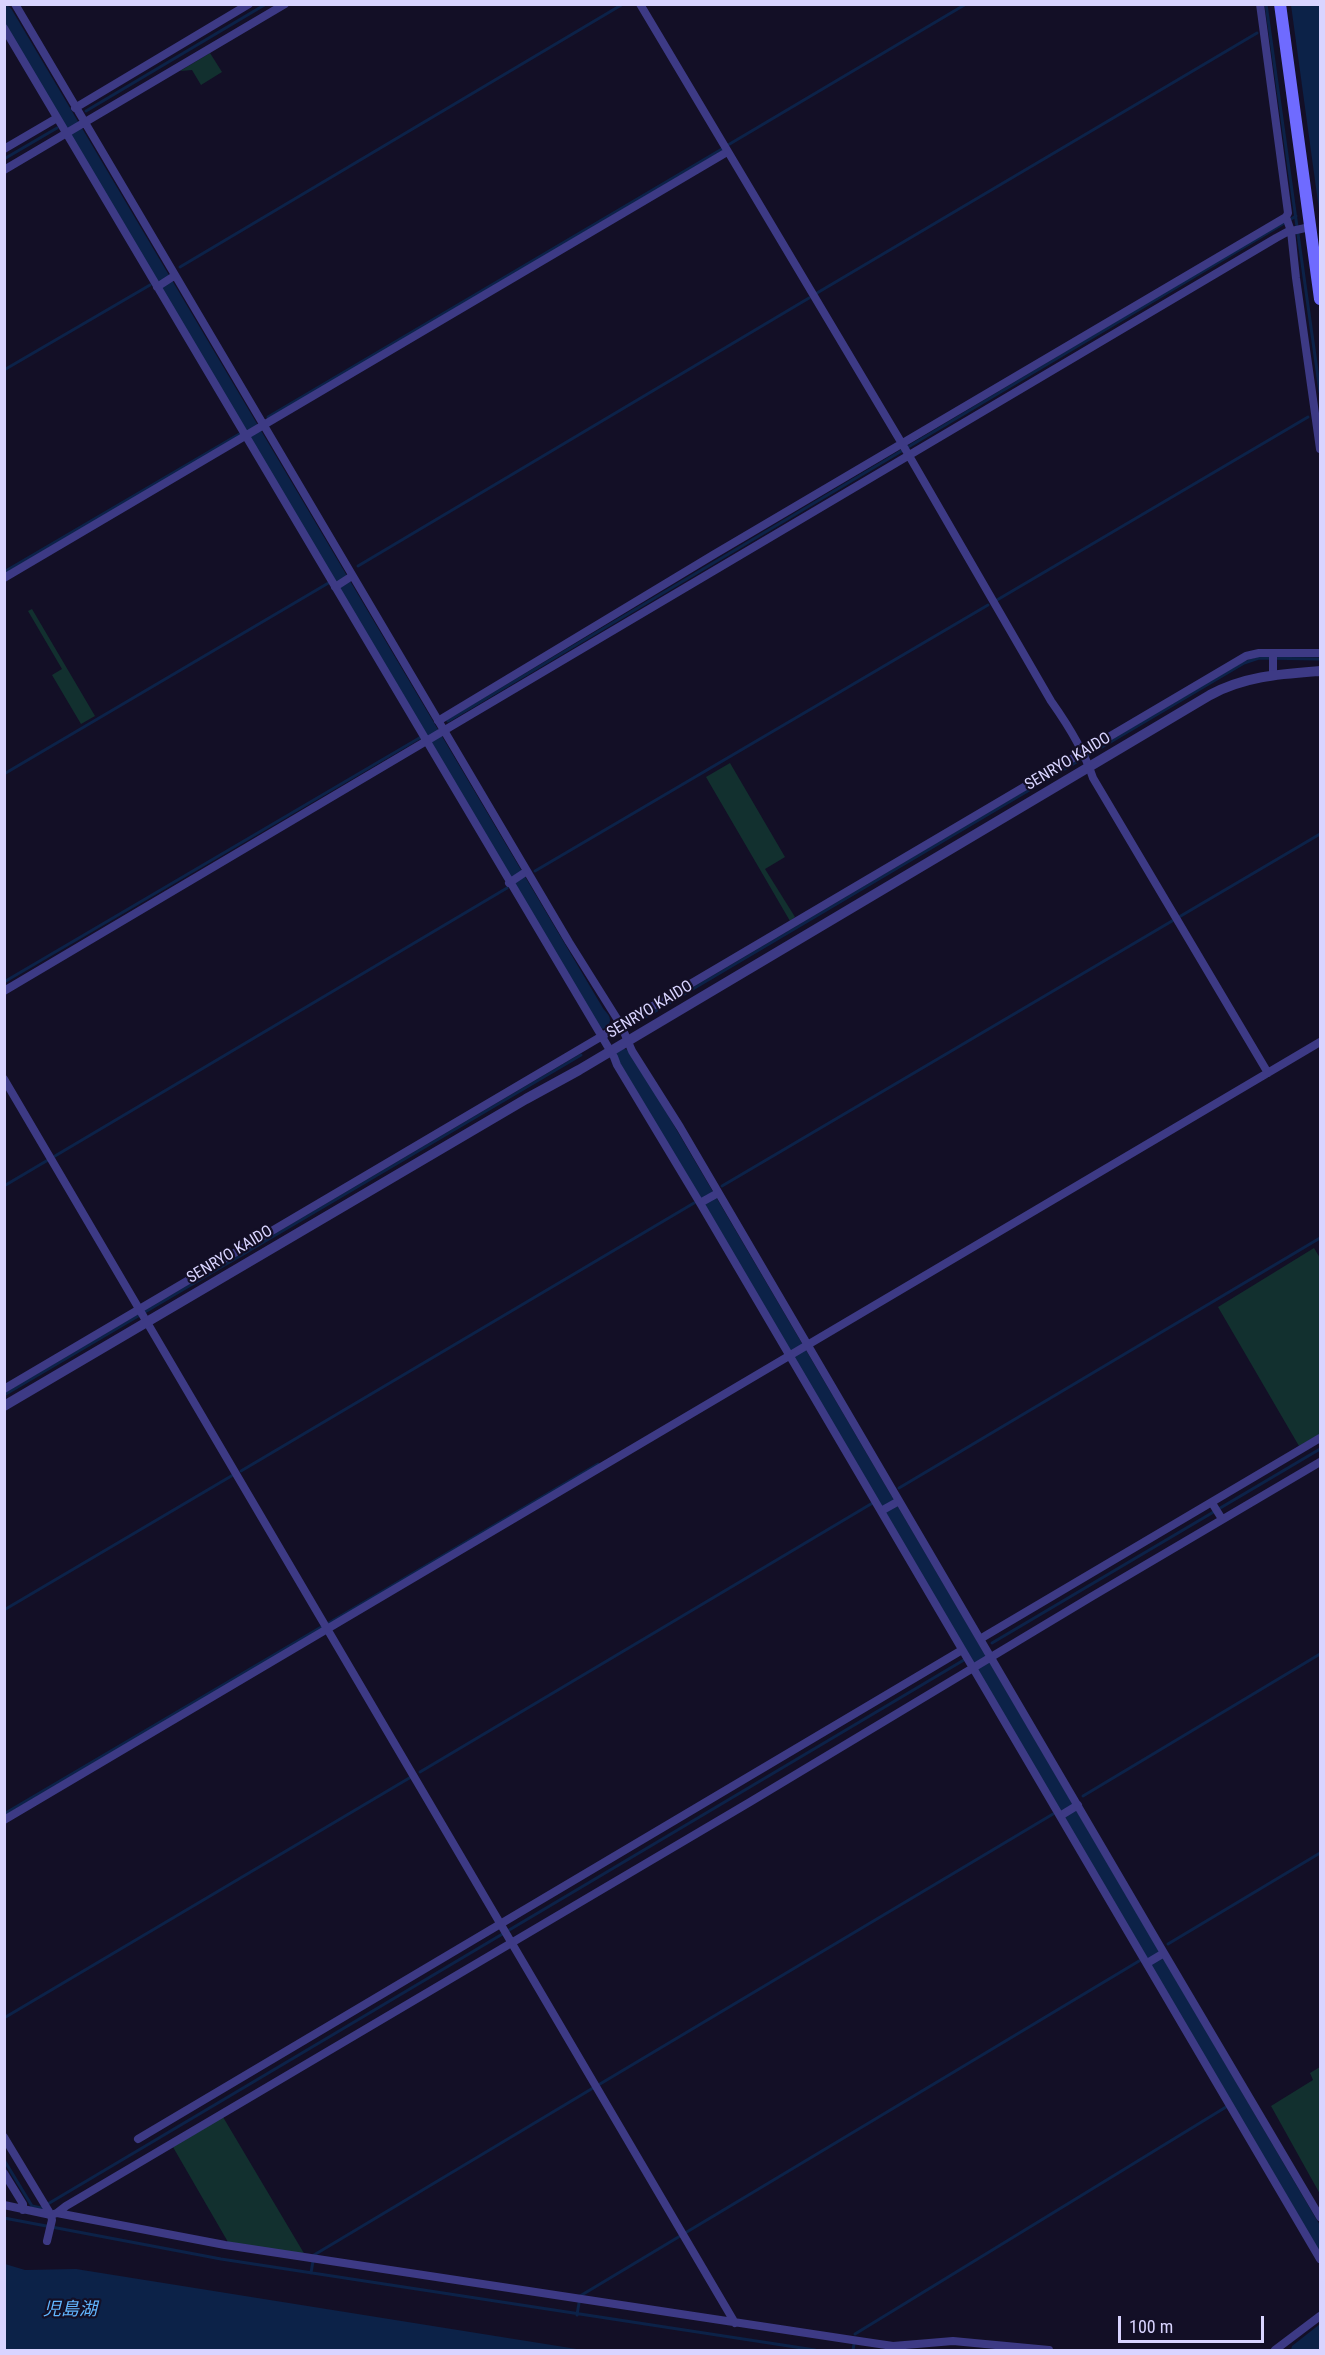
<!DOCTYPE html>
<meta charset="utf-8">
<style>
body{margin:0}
#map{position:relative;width:1325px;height:2355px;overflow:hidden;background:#130f26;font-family:"Roboto Condensed",sans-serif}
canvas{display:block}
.frame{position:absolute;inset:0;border:6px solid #d9d4ff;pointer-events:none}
.scale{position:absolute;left:1118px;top:2316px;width:146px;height:27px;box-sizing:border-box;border:3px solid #d9d4ff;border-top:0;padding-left:8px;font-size:18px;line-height:21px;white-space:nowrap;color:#d9d4ff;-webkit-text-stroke:4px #130f26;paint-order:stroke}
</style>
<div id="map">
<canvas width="1325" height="2355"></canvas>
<div class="frame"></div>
<div class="scale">100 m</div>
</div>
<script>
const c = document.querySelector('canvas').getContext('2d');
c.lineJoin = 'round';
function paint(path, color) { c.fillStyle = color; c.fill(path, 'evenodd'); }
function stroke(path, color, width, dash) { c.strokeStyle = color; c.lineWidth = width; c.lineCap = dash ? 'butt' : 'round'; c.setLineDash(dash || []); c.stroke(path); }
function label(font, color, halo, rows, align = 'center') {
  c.font = font + ' "Roboto Condensed","Noto Sans JP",sans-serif'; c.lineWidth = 4.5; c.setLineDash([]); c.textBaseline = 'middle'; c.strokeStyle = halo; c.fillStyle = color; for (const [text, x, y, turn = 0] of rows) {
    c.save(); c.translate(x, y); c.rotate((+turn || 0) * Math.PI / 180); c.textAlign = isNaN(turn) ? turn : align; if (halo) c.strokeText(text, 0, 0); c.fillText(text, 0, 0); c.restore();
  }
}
paint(new Path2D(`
 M 210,53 L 222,72 L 201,85 L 192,70 L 180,71 Z
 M 32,609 L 95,716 L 81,724 L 52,675 L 62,669 L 28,611 Z
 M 730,763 L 785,857 L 765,869 L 795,917 L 790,921 L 706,777 Z
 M 1314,1248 L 1320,1258 L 1320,1434 L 1299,1446 L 1218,1307 Z
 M 1320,2067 L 1320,2194 L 1271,2106 L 1313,2080 L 1310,2073 Z
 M 223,2117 L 305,2255 L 228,2242 L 173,2147 Z`), '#12302f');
paint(new Path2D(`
 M 1291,5 L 1320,5 L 1320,217 Z
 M 5,2264 L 25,2270 L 76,2269 L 583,2350 L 5,2350 Z
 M 1320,2324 L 1320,2350 L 1291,2350 L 1292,2346 Z`), '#0c2248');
stroke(new Path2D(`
 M 1266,4 L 1320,392
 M 86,111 L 266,4
 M 64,124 L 71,119
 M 728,145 L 966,4
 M 4,159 L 57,128
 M 180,267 L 623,4
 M 157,280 L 164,276
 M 817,293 L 1257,33
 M 4,370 L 150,285
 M 268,417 L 722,149
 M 358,566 L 809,298
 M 4,572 L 253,426
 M 997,600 L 1308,417
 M 448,721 L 1296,216
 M 4,774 L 342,575
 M 535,871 L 988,605
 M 1179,917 L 1320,834
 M 4,982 L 433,730
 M 642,1019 L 1244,663 L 1259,658 L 1320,659
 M 55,1156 L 507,888
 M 4,1186 L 48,1160
 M 722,1186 L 1172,921
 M 4,1395 L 581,1055
 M 241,1471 L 694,1203
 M 899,1488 L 1320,1238
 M 4,1610 L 233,1475
 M 329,1623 L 598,1464
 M 992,1643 L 1320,1449
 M 420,1772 L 886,1495
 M 1083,1796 L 1320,1654
 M 1060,1809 L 1067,1804
 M 4,1814 L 323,1626
 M 1168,1944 L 1320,1853
 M 1147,1957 L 1155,1952
 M 4,2018 L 411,1777
 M 600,2084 L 1053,1814
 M 4,2160 L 32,2206 L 41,2208 L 979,1651
 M 4,2218 L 221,2259 L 815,2350
 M 314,2255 L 593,2088
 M 311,2273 L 313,2261
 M 580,2296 L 1139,1961
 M 577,2315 L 579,2303
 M 855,2334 L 1226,2107
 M 853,2350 L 854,2344`), '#0c2248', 3);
stroke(new Path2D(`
 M 4,14 L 596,1014 L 601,1020
 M 624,1058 L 1320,2243`), '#0c2248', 18);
stroke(new Path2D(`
 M 15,4 L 569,942 L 621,1025 L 632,1051 L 680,1127 L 1164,1953 L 1320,2217
 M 640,4 L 904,447 L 1051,701 C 1068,725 1084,750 1093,778 L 1268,1073
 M 1260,4 L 1288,213 L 1286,217 L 1291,231 L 1296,278 L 1320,449
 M 4,28 L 614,1057 L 617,1065 L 700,1203 L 1320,2259
 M 75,108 L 249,4
 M 4,149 L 57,118
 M 4,170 L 285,4
 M 157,287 L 174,276
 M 4,578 L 727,152
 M 335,587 L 352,576
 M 1273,653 L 1320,653
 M 438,721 L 713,555 L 1286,217
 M 509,883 L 527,871
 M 4,991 L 1276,238 L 1287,232 L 1310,227
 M 4,1079 L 735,2323
 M 700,1203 L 718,1193
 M 4,1389 L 1246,656 L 1259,653 L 1273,653 L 1273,674
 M 1212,1503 L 1222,1519
 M 881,1511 L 899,1501
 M 980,1639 L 1320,1438
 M 1060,1816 L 1078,1805
 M 4,1820 L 1320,1042
 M 1149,1962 L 1164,1953
 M 4,2137 L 51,2215 L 52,2220 L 47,2241
 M 138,2139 L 962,1650
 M 4,2173 L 23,2204 L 23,2210
 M 4,2205 L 51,2215 L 57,2213 L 66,2206 L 750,1802 L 1091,1597 L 1320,1462
 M 57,2213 L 225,2245 L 859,2341 L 893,2346 L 953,2341 L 1049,2350
 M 1275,2350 L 1320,2316`), '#3d3a85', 8);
stroke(new Path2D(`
 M 4,1406 L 526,1099 L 579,1070 L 1210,695 C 1245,676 1281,674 1320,671`), '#3d3a85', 10);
stroke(new Path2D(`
 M 1280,4 L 1320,299`), '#6f6bff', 12);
label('16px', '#d9d4ff', '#130f26', [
 ["SENRYO KAIDO",1068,762,-31],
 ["SENRYO KAIDO",650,1010,-31],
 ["SENRYO KAIDO",230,1255,-31]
]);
label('italic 18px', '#62b6ff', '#130f26', [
 ["児島湖",70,2310]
]);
</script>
